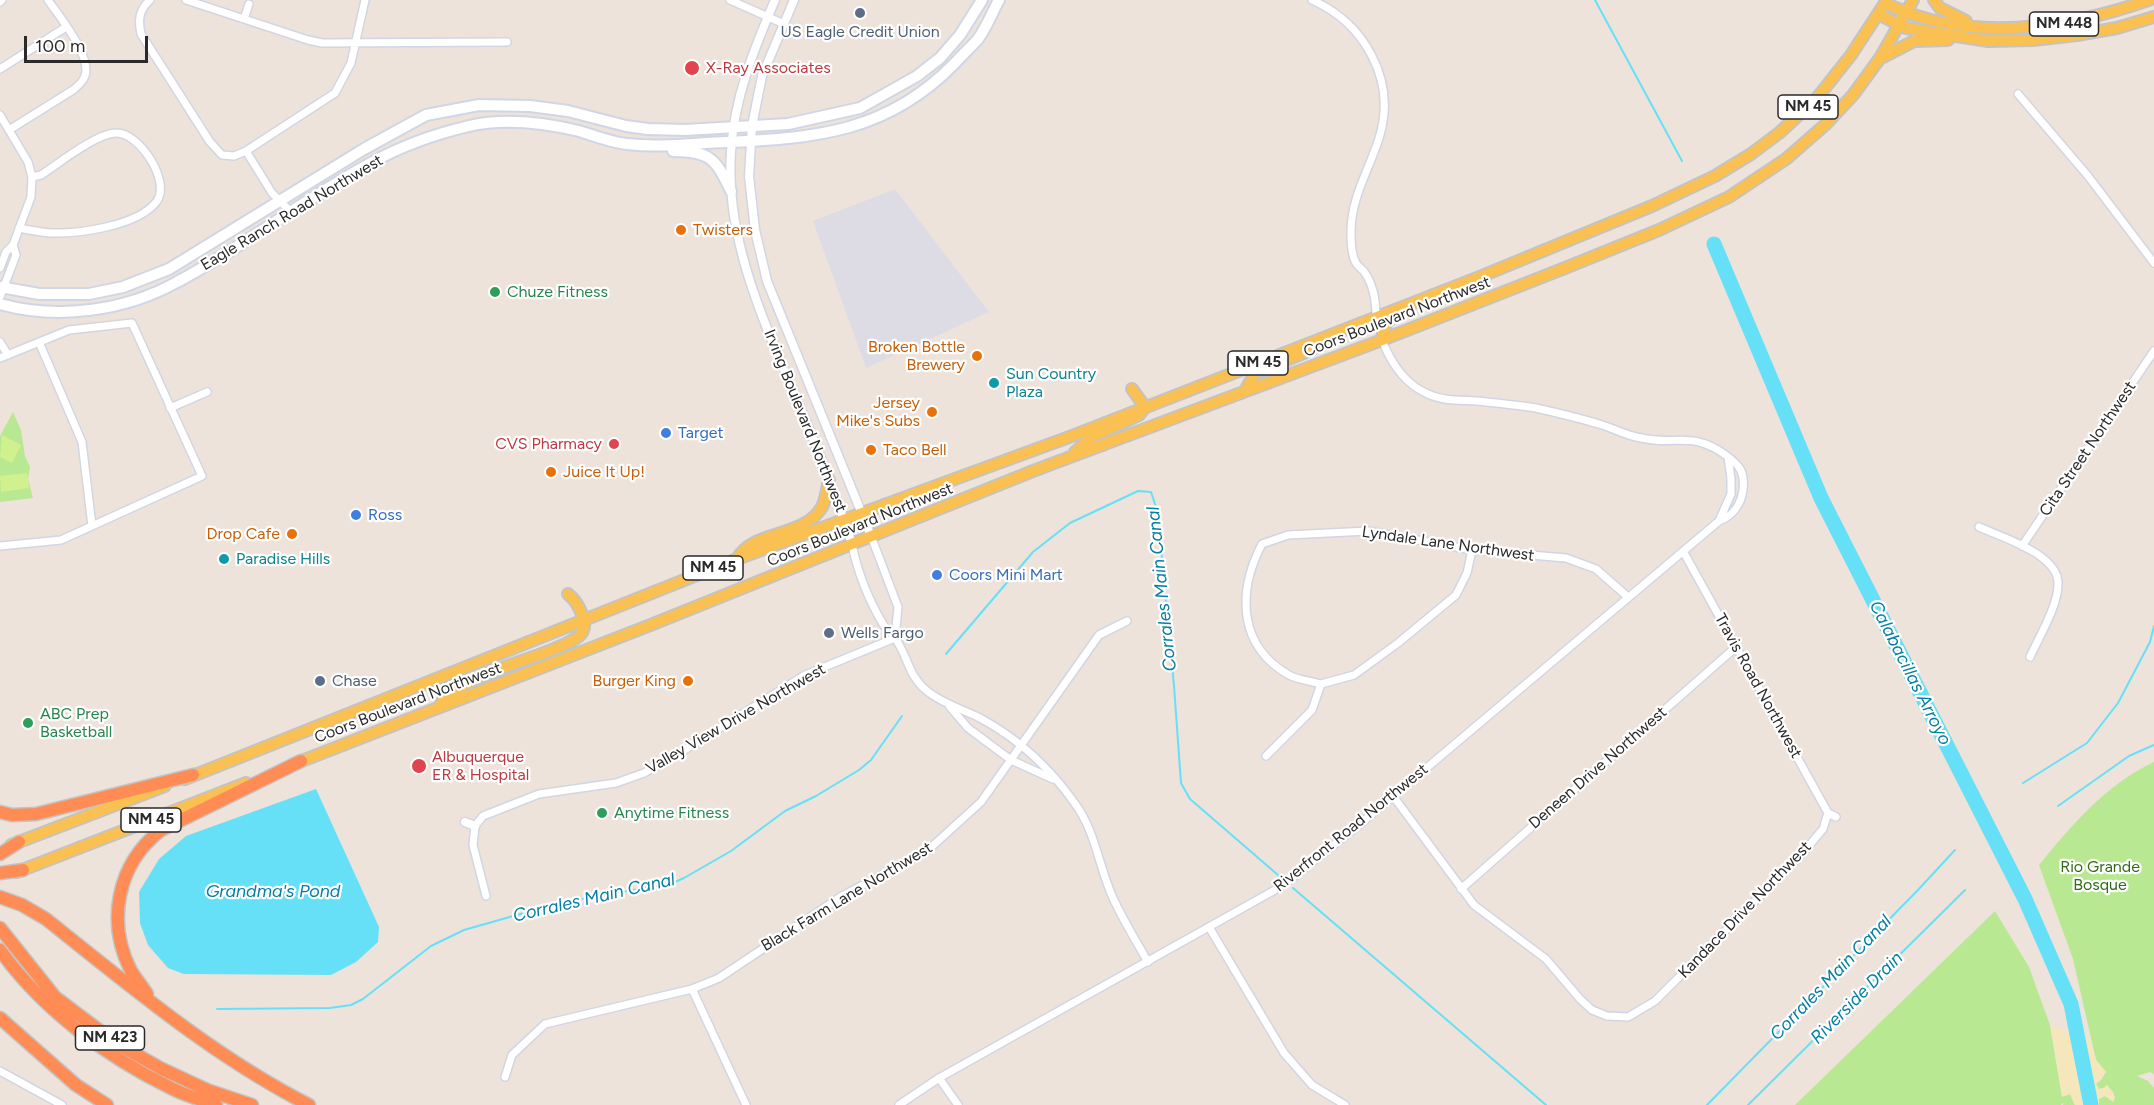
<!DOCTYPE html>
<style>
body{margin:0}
#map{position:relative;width:2154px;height:1105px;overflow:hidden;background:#ede3db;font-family:Figtree,sans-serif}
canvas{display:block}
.scale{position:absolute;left:24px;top:36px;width:124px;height:27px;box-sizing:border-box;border:3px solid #2a2a2a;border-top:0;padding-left:8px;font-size:18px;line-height:21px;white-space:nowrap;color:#2a2a2a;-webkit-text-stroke:4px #fff;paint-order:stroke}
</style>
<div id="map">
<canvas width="2154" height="1105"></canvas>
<div class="scale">100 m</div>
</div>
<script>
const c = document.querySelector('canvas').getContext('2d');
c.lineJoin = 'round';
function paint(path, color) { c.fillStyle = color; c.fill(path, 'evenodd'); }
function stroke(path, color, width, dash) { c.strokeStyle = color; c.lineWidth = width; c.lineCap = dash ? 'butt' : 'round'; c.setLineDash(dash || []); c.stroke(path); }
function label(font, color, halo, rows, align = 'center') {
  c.font = font + ' Figtree,sans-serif'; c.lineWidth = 4.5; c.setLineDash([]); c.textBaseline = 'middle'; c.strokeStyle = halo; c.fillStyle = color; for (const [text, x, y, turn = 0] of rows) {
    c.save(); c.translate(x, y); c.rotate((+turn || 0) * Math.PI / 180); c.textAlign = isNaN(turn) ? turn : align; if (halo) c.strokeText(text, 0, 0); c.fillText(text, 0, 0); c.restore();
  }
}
paint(new Path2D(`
 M 895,189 L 989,312 L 866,368 L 813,221 Z`), '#dddce5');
paint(new Path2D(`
 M 13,412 L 21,430 L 25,456 L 30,467 L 28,479 L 33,498 L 0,502 L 0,436 Z
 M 2154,762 L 2154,1074 L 2150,1072 L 2137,1076 L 2148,1081 L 2154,1088 L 2154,1105 L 2099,1105 L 2098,1099 L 2105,1096 L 2113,1101 L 2115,1098 L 2107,1085 L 2104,1088 L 2099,1089 L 2096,1084 L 2101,1080 L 2106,1072 L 2096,1060 L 2073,959 L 2039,865 C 2072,825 2105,785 2154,762 Z
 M 1995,911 L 2029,967 L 2050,1025 L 2062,1096 L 2070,1094 L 2075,1105 L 2063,1105 L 2063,1102 L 2061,1105 L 1795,1105 Z`), '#b9e893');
paint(new Path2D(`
 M 2050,1025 L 2070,1033 L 2090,1037 L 2096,1060 L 2106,1072 L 2096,1084 L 2099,1089 L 2104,1088 L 2107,1085 L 2113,1092 L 2115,1098 L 2113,1102 L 2105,1096 L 2099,1099 L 2099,1105 L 2075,1105 L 2070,1094 L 2062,1097 Z`), '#f5e6bb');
paint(new Path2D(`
 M 2,435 L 21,445 L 12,463 L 0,457 Z
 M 27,473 L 29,488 L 1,492 L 0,476 Z`), '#d1f08e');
paint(new Path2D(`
 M 316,789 L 379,927 L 378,942 L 356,962 L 331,975 L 184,974 L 168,968 L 148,945 L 140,923 L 139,892 L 159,859 L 186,836 Z`), '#66e0f7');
stroke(new Path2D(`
 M 1595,0 L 1682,161
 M 946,654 L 1033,552 L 1070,523 L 1138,491 L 1151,492 L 1156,507 L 1160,538 L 1174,686 L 1181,783 L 1190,799 L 1278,875
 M 2023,783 L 2087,743 L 2118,703 L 2150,642 L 2154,626
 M 2058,806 L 2129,756 L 2154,745
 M 1293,888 L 1546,1105
 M 217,1009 L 330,1008 L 351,1005 L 363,999 L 431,946 L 464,930 L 559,903 L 673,883 L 684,878 L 731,851 L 785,811 L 816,796 L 859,770 L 871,760 L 902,716
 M 1707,1105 L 1917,891 L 1955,850
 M 1748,1105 L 1965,890`), '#66e0f7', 2);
stroke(new Path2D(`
 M 1714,244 L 1821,498 L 2025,899 L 2071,1004 L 2091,1105`), '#66e0f7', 15);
const minor = new Path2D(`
 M 150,0 C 139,10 138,20 141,34 L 210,142 L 222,155 L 234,156 L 246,151 L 335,93 L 351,63 L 365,0
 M 186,0 L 308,40 L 322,43 L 507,42
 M 730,0 L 784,24
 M 1312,0 C 1364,23 1396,79 1380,135 C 1370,169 1351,196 1351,232 C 1351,241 1351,255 1356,263 C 1358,267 1363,269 1365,273 C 1374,286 1376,302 1376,317
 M 0,2 L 2,0
 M 244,19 L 249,4
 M 0,69 L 66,27
 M 2018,94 L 2088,176 L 2154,263
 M 0,115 L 28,162 L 32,177 L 31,197 L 13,245 L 16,255 L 0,297
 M 9,130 L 73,90 C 78,86 83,82 85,76 C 92,56 59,16 48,0
 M 246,151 L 272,193 L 291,212
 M 19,228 C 29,230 40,232 50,233 C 78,234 139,226 157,201 C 171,181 139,132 116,133 C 97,133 58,164 41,175 L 32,177
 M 0,268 L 6,252 L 13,245
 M 0,342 L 8,355
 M 39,342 L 82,442 L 92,526
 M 0,358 L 69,330 L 132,323 L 202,476 L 61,540 L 0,546
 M 170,408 L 207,392
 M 1719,521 L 1731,494 L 1731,479 L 1728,457
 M 1979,527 C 2001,537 2059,554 2058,584 C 2058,606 2039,637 2030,657
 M 871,536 L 898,607 L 895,638
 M 852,544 C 857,571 869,601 883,624 C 886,629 892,633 895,638 C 908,656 908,676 927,691 C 943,704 962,709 980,718 C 1019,739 1051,769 1076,805 C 1096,833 1099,868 1113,898 C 1123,920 1136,941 1148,962
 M 2022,546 L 2154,351
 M 1683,551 L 1828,813 L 1836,817
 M 1321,684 C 1311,681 1298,680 1289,675 C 1238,646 1237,592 1262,544 L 1288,535 L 1368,531 L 1472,550 L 1566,558 L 1596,569 L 1628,597
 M 950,707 L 968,728 L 1011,760 L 1053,779
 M 1266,756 L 1312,710 L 1321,684 L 1354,675 L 1398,643 L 1456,595 L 1467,573 L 1472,550
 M 1393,796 L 1474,905 L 1546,959 L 1580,999 L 1592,1010 L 1607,1016 L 1628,1017 L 1655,1001 L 1802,854 L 1823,829 L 1828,813
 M 1461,889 L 1736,647
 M 486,896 L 473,845 L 475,826 L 483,816 L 539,794 L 616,783 L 644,773 L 678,754 L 805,675 L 895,638
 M 1209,927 L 1284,1053 L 1312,1085 L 1345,1105
 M 692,989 L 746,1105
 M 0,1071 L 62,1105
 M 505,1077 L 512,1055 L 545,1024 L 692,989 L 719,978 L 842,896 L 927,851 L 981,802 L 1099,635 L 1127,621
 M 939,1078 L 958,1105
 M 899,1105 L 939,1078 L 1282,886 L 1359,825 L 1719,521 C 1733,516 1741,504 1743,490 C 1745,472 1740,466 1727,456 C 1692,430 1677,446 1641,438 C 1627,436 1615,429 1602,425 C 1580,418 1558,413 1536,408 C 1516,405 1496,403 1477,401 C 1460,400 1443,401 1428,394 C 1404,384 1391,363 1382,340`);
const tertiary = new Path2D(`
 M 775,0 C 754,49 734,98 731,152 C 725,239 764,322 797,400 C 817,447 836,495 852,544
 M 794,0 L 762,76 L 752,126 L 749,176 L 755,230 L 767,281 L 871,536
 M 465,822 L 475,826`);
const secondary = new Path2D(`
 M 673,151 C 710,151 716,159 731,191
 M 0,287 L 39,294 L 89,294 L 123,287 L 169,269 L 364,149 L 426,115 L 479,105 L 530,106 L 568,111 L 626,126 L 648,129 L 685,130 L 788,124 L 860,108 L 917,76 L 940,58 L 960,35 L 982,0
 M 0,304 C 58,320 125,311 177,282 C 200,270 222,256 244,242 C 286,215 327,187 371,163 C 401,146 435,134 469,126 C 503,118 545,123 579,131 C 595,136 610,142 627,144 C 660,148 694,143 727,142 C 817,138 888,132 955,63 C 962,55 971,47 978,39 C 986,28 992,13 999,0`);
const primary = new Path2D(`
 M 1934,0 L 1940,8 L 1966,21
 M 1885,3 C 1967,44 2066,29 2149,0
 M 1878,14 L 1906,28 L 1988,41 L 2033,40 L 2077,35 L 2117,28 L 2154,17
 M 1883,57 L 1914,41 L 1948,40
 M 1382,340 C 1384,326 1386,319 1399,314
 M 1245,391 L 1255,373 L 1313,349
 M 1075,452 L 1092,437 L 1139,415 L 1145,407 L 1132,389
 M 737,559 C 753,529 803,539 822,507 C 826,499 827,488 829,480
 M 441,703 C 468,676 510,666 544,653 C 556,648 572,643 581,634 C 590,623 577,601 568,594
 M 294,764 L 653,624 L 1033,471 L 1382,340 L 1565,268 L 1659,230 L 1729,197 L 1786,159 L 1826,124 L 1853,95 L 1880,58 L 1913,0
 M 185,779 L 737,559 L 1072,436 L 1477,278 L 1652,206 L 1715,176 L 1751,154 L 1779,133 L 1817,98 L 1851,55 L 1887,0
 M 11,845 L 165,786
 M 17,872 L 246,783`);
const motorway = new Path2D(`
 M 0,812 L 12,815 L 36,814 L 193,775
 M 0,854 L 19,842
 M 0,873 L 23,870
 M 0,897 L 22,905 L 46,919 C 130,986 213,1056 309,1105
 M 0,928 L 55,997 L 116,1043 L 160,1068 L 207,1090 L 252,1105
 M 0,950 C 43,1010 107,1057 173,1089 C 187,1096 202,1100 216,1105
 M 147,994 C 142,986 136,979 131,971 C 106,922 117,864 161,830 L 301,761
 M 0,1018 L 76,1085 L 107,1105`);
stroke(minor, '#d0d6e4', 10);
stroke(tertiary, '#d0d6e4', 11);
stroke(secondary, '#d0d6e4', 14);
stroke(primary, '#c3c3c3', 14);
stroke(motorway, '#c3c3c3', 15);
stroke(minor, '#fff', 7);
stroke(tertiary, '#fff', 8);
stroke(secondary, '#fff', 10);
stroke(primary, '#fac152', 10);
stroke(motorway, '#ff8c54', 12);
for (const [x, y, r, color] of [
 [860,13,6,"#5c6f8a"],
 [692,68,8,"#e0444e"],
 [681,230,6,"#e8710a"],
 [495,292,6,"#2e9e5b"],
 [977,356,6,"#e8710a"],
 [994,383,6,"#0f9aa8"],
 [932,412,6,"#e8710a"],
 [666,433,6,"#3f7fe0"],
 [614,444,6,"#e0444e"],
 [871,450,6,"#e8710a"],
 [551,472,6,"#e8710a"],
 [356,515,6,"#3f7fe0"],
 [292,534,6,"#e8710a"],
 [224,559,6,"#0f9aa8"],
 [937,575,6,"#3f7fe0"],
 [829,633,6,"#5c6f8a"],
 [320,681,6,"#5c6f8a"],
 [688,681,6,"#e8710a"],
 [28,723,6,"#2e9e5b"],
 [419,766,8,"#e0444e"],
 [602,813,6,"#2e9e5b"]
]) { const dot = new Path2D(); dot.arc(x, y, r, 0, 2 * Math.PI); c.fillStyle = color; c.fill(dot); stroke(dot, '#fff', 2); }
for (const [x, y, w] of [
 [2064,24,69],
 [1808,107,60],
 [1258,363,60],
 [713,568,60],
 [151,820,60],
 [110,1038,69]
]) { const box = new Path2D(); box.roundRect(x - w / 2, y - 12, w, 24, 4.5); c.fillStyle = '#fff'; c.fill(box); stroke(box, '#2a2a2a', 1.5); }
label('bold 15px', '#2a2a2a', null, [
 ["NM 448",2064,24],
 ["NM 45",1808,107],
 ["NM 45",1258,363],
 ["NM 45",713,568],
 ["NM 45",151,820],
 ["NM 423",110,1038]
]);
label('16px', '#4e5e75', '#fff', [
 ["US Eagle Credit Union",860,32,"center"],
 ["Wells Fargo",841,633],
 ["Chase",332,681]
], 'left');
label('16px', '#be3a42', '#fff', [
 ["X-Ray Associates",706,68],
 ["CVS Pharmacy",602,444,"right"],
 ["Albuquerque",432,757],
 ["ER & Hospital",432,775]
], 'left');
label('16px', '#2a2a2a', '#fff', [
 ["Eagle Ranch Road Northwest",292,213,-31],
 ["Coors Boulevard Northwest",1397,317,-21],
 ["Irving Boulevard Northwest",805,421,68],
 ["Cita Street Northwest",2088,449,-56],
 ["Coors Boulevard Northwest",860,525,-22],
 ["Lyndale Lane Northwest",1448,544,8],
 ["Travis Road Northwest",1758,686,61],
 ["Coors Boulevard Northwest",408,703,-21],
 ["Valley View Drive Northwest",736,719,-30],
 ["Deneen Drive Northwest",1598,768,-41],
 ["Riverfront Road Northwest",1351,828,-39],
 ["Black Farm Lane Northwest",847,897,-31],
 ["Kandace Drive Northwest",1745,910,-46]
]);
label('16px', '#c56008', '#fff', [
 ["Twisters",693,230,"left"],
 ["Broken Bottle",965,347],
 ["Brewery",965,365],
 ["Jersey",920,403],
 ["Mike's Subs",920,421],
 ["Taco Bell",883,450,"left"],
 ["Juice It Up!",563,472,"left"],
 ["Drop Cafe",280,534],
 ["Burger King",676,681]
], 'right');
label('16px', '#27864d', '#fff', [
 ["Chuze Fitness",507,292],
 ["ABC Prep",40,714],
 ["Basketball",40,732],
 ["Anytime Fitness",614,813]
], 'left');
label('16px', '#0d838f', '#fff', [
 ["Sun Country",1006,374],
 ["Plaza",1006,392],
 ["Paradise Hills",236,559]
], 'left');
label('16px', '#366cbe', '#fff', [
 ["Target",678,433],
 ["Ross",368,515],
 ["Coors Mini Mart",949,575]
], 'left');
label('16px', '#306c15', '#fff', [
 ["Rio Grande",2100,867],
 ["Bosque",2100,885]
]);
label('italic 18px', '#047ea4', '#fff', [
 ["Corrales Main Canal",1162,589,-96],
 ["Calabacillas Arroyo",1910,673,63],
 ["Grandma's Pond",273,892],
 ["Corrales Main Canal",594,898,-13],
 ["Corrales Main Canal",1831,978,-46],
 ["Riverside Drain",1857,998,-45]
]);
</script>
